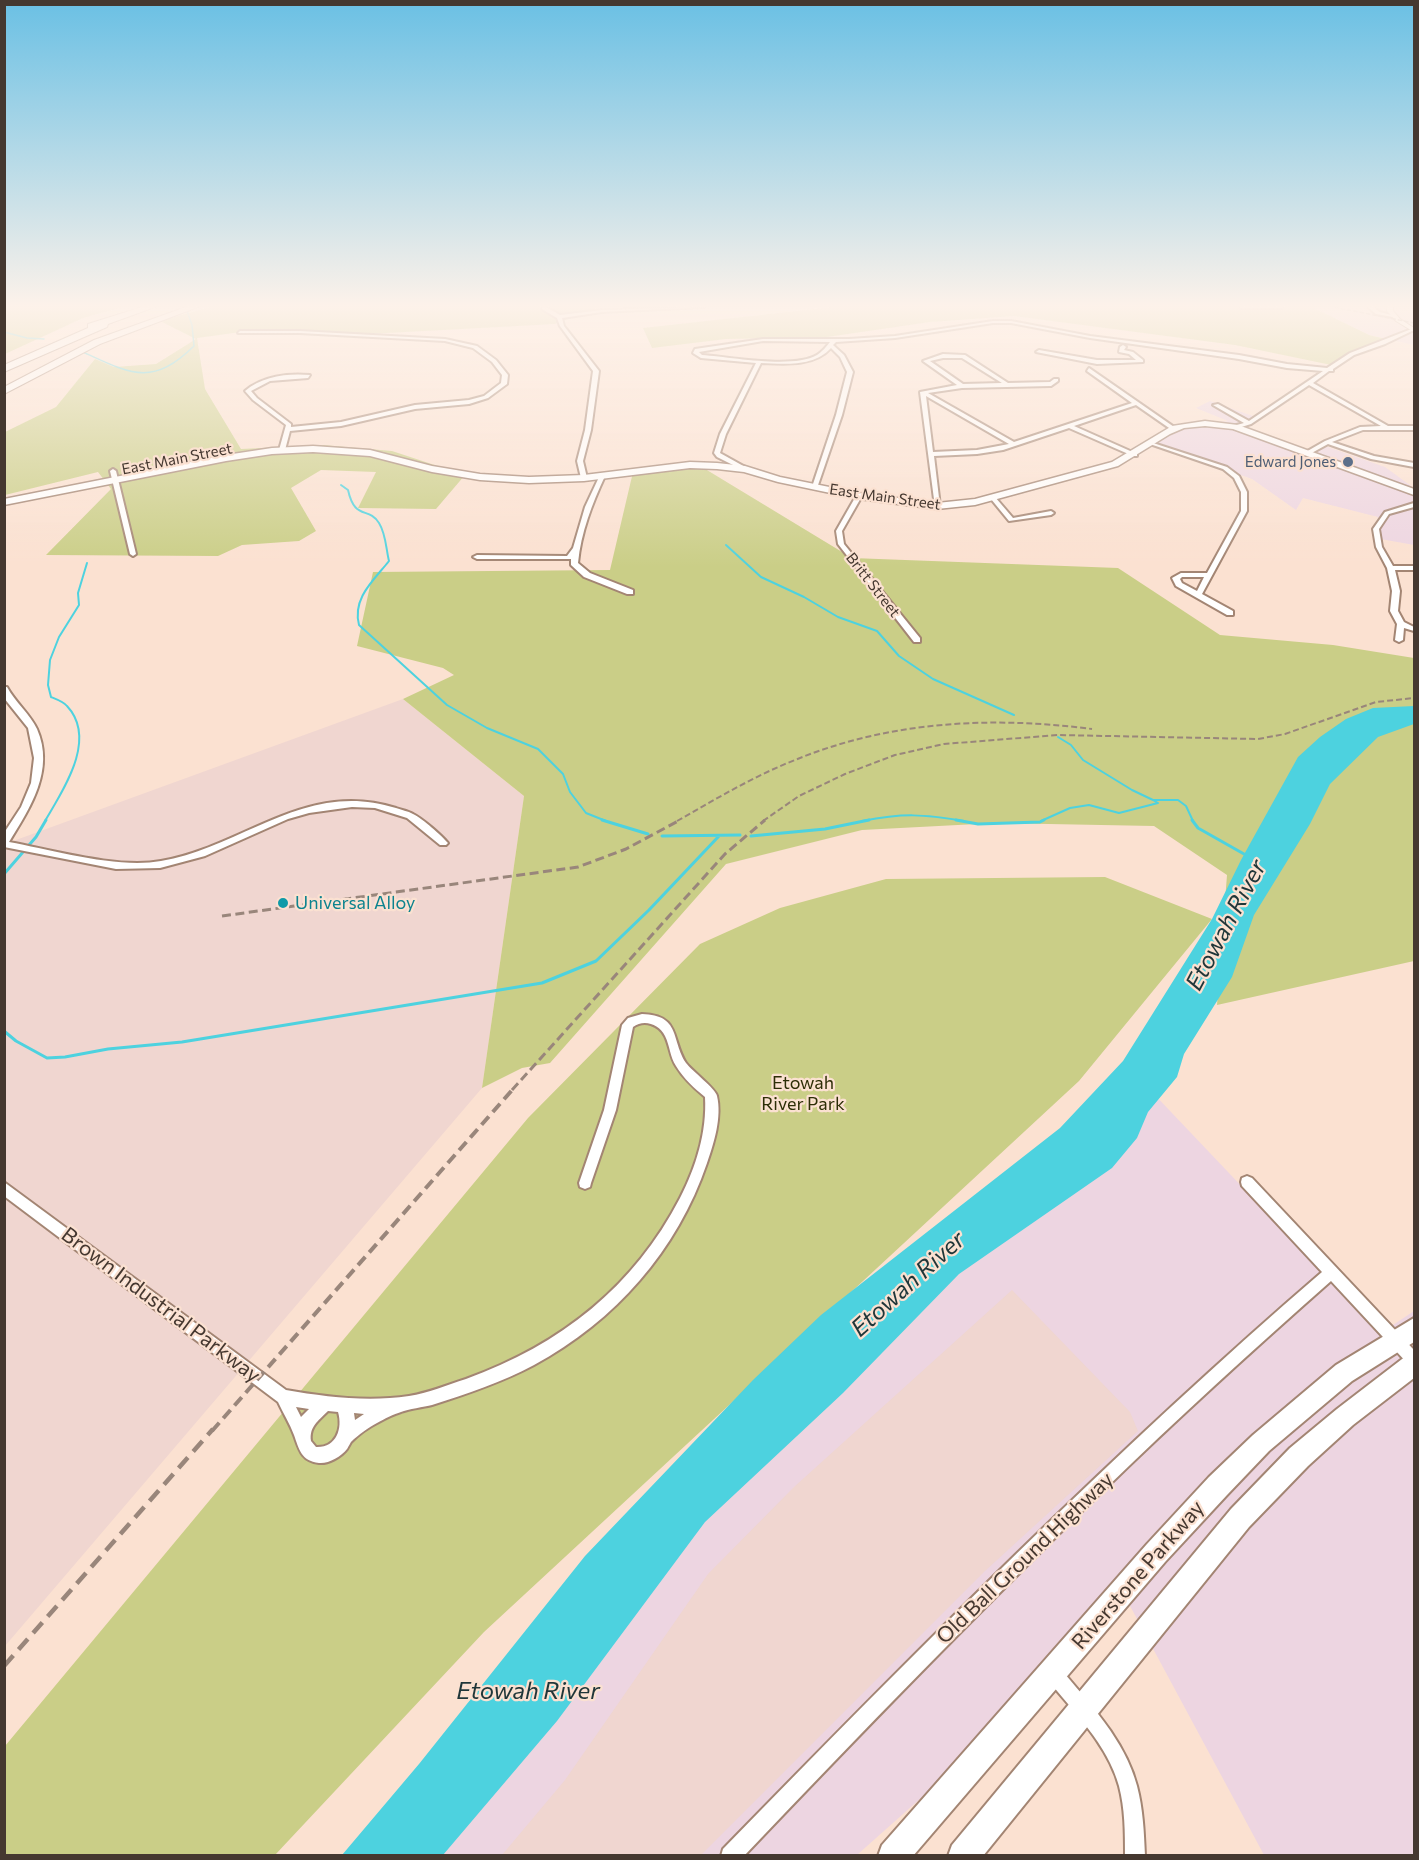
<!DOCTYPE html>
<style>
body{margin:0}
#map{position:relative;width:1419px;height:1860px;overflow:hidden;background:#fbe1d1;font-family:Commissioner,sans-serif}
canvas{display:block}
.frame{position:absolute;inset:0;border:6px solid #453830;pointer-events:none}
</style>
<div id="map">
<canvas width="1419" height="1860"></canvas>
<div class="frame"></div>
</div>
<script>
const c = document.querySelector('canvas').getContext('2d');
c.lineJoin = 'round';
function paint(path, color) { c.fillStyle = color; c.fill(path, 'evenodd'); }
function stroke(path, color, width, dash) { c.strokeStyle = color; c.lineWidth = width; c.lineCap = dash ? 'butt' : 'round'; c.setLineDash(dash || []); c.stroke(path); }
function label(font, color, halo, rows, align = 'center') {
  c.font = font + ' Commissioner,sans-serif'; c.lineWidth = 4.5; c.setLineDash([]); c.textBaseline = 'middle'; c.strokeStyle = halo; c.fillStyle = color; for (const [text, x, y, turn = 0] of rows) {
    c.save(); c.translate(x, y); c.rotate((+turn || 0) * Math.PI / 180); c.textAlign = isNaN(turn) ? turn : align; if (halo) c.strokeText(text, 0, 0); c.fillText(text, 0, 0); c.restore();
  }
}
paint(new Path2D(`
 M 1312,307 L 1414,307 L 1414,345 L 1369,335 Z
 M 1210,401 L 1256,417 L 1238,429 L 1304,454 L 1322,445 L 1385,467 L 1414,488 L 1414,545 L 1375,538 L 1378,517 L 1303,498 L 1296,510 L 1252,479 L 1152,443 L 1171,428 L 1228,421 L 1196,408 Z
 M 1152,1092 L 1381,1333 L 1414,1311 L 1414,1855 L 1264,1855 L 1129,1604 L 1004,1724 L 857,1855 L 412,1856 L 745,1438 Z`), '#edd5e1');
paint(new Path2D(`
 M 403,699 L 524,796 L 482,1088 L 5,1646 L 5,844 Z
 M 1012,1290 L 1130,1412 L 1138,1431 L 985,1571 L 701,1855 L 502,1855 L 565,1780 L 708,1574 L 794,1487 Z`), '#f0d6d0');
paint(new Path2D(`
 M 4,307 L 123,307 L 83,318 L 5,354 Z
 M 210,307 L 600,307 L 555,324 L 349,335 L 241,332 L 197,338 L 205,389 L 241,449 L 323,445 L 392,451 L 465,475 L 436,509 L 358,508 L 376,472 L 321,470 L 291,488 L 316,531 L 299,541 L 242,545 L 218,556 L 46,555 L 111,489 L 98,472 L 5,495 L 5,432 L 56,407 L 95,359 L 114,367 L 156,364 L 196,339 L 160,321 Z
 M 832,307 L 1312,307 L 1369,335 L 1386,339 L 1336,366 L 1235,345 L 1014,316 L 930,322 L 827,337 L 726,339 L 652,348 L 643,328 Z
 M 697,464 L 852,558 L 1118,568 L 1220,635 L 1333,645 L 1414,658 L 1414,961 L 1217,1005 L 1227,875 L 1154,826 L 996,823 L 862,830 L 726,864 L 550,1063 L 522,1068 L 482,1088 L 524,796 L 403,699 L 454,675 L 443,668 L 357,646 L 373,572 L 610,570 L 633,472 Z
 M 1105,877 L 1212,919 L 1079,1081 L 484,1632 L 275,1855 L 5,1856 L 5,1746 L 528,1118 L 700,944 L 780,908 L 886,879 Z`), '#cace87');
paint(new Path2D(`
 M 1414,706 L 1414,724 L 1378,737 L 1330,784 L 1310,824 L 1254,915 L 1232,977 L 1184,1054 L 1177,1077 L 1148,1112 L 1137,1138 L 1112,1168 L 959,1274 L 843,1393 L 705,1522 L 557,1721 L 443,1855 L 342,1855 L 419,1764 L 585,1556 L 753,1380 L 821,1315 L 1060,1128 L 1123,1061 L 1212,919 L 1241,860 L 1298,757 L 1320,737 L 1346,719 L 1373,708 Z`), '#4dd2df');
stroke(new Path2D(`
 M 4,332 L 27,338 L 44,339
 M 83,352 C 131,374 152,387 194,346 L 192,325 L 187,311`), '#4dd2df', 1.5);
stroke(new Path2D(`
 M 341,485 L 348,490 C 355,521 368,506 379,523 C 386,534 386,549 389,561 C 374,580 352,598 359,625 L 447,705 L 487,728 L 538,749 L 563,774 L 570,792 L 586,813 L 606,821
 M 726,545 L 761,577 L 804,597 L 838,617 L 877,631 L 899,656 L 933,679 L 1014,715
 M 1058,737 L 1071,745 L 1083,760 L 1132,790 L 1153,800 L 1178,800 L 1186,806 L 1193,821
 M 45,821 C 63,790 98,739 67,706 C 64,702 56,699 51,697 L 48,685 L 50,660 L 59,637 L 79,605 L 78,593 L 87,563
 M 862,821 C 903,813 923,814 964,821
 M 1041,821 L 1070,808 L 1089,805 L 1119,813 L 1158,803 L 1153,800`), '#4dd2df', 2);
stroke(new Path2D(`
 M 602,820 L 648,834
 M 956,820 L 978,824 L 1040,822 L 1044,820
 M 1192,820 L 1198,828 L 1244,854
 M 662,836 L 740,835
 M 751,836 L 825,829 L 869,820
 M 4,874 L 36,837 L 46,820
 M 4,1031 L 16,1041 L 47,1058 L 65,1057 L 108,1049 L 182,1042 L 542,983 L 596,961 L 649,910 L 719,836`), '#4dd2df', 3);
const minor = new Path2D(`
 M 542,307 L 546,307 L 560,315 L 602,310 L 704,307 L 602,312 L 562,318 L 564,326 L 599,371 L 591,430 L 583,461 L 587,478 L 584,480 L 581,478 L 577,461 L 585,430 L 593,371 L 560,326 L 557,318 L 542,309 Z
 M 1240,307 L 1283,307 L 1281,308 L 1242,308 Z
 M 1368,307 L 1373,307 L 1380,312 L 1395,316 L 1393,317 L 1376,314 Z
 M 993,321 L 1011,321 L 1090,336 L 1239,355 L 1287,364 L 1327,368 L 1350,353 L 1414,328 L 1414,330 L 1385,344 L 1354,355 L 1333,369 L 1333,371 L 1329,371 L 1313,383 L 1388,426 L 1414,426 L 1414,430 L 1363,430 L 1332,442 L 1374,456 L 1414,463 L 1414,467 L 1371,459 L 1328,444 L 1308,455 L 1304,455 L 1304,453 L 1325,441 L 1360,427 L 1381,426 L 1309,385 L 1251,424 L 1235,429 L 1232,427 L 1233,426 L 1244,423 L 1213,405 L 1218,404 L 1249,421 L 1323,371 L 1287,368 L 1239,359 L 1090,338 L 1011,323 L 993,323 L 895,338 L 836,342 L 833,345 L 844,355 L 853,372 L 842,415 L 817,488 L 812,487 L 836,415 L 847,372 L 840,357 L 831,348 C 814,367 785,364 761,363 L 726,434 L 720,453 L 747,468 L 747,470 L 743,470 L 717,457 L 714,453 L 720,434 L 756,363 L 701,358 L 693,353 L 695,349 L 763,339 L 849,339 L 895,336 ZM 763,341 L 830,342 C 827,346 822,352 817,355 C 793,369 731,357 702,355 L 699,352 Z
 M 240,331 L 300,331 L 445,339 L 477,346 L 496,360 L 508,375 L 507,384 L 488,398 L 469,404 L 415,409 L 341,426 L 290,431 L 285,450 L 282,452 L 279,450 L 286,425 L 253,400 L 245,391 C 262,376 288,373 310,375 L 308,378 L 270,381 L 251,391 L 257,398 L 291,424 L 291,427 L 341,422 L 415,405 L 469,400 L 484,396 L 501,383 L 502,375 L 492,362 L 473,348 L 445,341 L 300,333 L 238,333 Z
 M 1123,345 L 1126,347 L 1124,350 L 1133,352 L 1143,360 L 1143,362 L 1097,364 L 1036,352 L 1039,350 L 1097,360 L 1136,360 L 1129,354 L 1119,352 L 1120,347 Z
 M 943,354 L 965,355 L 1008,383 L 1050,382 L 1054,379 L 1058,379 L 1058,381 L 1051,386 L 962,388 L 928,393 L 1014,442 L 1132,403 L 1087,371 L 1089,368 L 1177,429 L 1172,430 L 1136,405 L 1074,426 L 1137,454 L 1137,456 L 1133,456 L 1069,428 L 1003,450 L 977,454 L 934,456 L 940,506 L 935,507 L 920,392 L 957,385 L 923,361 ZM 943,358 L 962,358 L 1002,383 L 963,384 L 930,361 ZM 926,396 L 1009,444 L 977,450 L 933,452 Z
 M 1150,442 L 1227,467 L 1239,476 L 1247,492 L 1247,511 L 1202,594 L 1233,611 L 1233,615 L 1227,615 L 1176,586 L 1172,578 L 1181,573 L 1207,573 L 1241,511 L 1241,492 L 1234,478 L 1223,469 L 1150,444 ZM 1182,577 L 1204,577 L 1197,591 L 1182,583 L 1180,579 Z
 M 195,454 L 199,454 L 205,462 L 204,463 L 200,463 L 194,455 Z
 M 113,469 L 116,471 L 136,554 L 133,556 L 130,554 L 110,471 Z
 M 600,475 L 605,476 C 592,504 581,532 578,563 L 590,573 L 633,590 L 633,594 L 627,594 L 584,577 L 571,565 L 571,559 L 477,559 L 473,557 L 477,555 L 567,556 L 573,548 L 585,507 Z
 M 859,494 L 862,496 L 842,531 L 844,544 L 920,638 L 920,642 L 914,642 L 838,544 L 836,531 L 856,496 Z
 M 991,497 L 995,497 L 1013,518 L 1051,511 L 1054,513 L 1051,515 L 1009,521 L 991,499 Z
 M 1414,503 L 1414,507 L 1389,514 L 1379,529 L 1382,547 L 1393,566 L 1414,566 L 1414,570 L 1395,570 L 1400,591 L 1398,611 L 1404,622 L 1414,627 L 1414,631 L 1404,628 L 1403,640 L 1399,642 L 1395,640 L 1397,624 L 1390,611 L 1392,591 L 1387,568 L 1376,547 L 1373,529 L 1385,512 Z
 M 4,687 L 7,687 C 15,702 30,714 37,729 C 55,770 30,808 9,842 C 53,850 117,869 161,861 C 243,847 306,779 396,808 C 401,810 408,811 413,814 C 423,819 441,835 448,843 L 446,845 L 440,845 L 407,818 L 375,808 L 352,807 L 309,813 L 288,819 L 205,856 L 160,868 L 116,869 L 4,847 L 4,833 L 21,807 L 31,783 L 34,758 L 28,728 L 4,698 Z
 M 642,1014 C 681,1015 671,1040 686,1063 C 692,1071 716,1089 717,1096 C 722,1117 714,1143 707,1163 C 677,1251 615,1321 534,1365 C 502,1382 467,1394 432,1405 C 424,1407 408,1409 401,1412 C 394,1414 384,1419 377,1423 C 369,1427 358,1435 351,1442 C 351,1442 347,1449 347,1449 C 341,1457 328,1464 319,1463 C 301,1461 299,1449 294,1435 C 290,1424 283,1413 278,1402 L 4,1196 L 4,1182 L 286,1390 C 326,1397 368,1402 409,1396 C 428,1393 447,1385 466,1379 C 560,1345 634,1287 680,1198 C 696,1167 707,1132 705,1097 C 694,1088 684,1079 676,1066 C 670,1057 670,1046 665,1036 C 659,1024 644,1019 633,1027 L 616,1110 L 591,1183 L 590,1187 L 585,1189 L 580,1187 L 579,1183 L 604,1110 L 622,1025 L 628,1018 ZM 296,1407 L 309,1409 L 301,1417 ZM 328,1411 L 338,1412 C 343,1429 336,1448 316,1447 L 311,1441 C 309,1427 318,1421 328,1411 ZM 354,1413 L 364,1414 L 355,1420 Z
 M 1247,1176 L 1252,1178 L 1414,1350 L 1414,1367 L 1409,1365 L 1331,1281 C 1254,1349 1178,1418 1104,1490 C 981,1609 862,1732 744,1856 L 721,1856 L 723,1849 C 917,1650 1112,1453 1322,1272 L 1242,1186 L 1241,1182 L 1242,1178 Z
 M 1053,1664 L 1059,1667 C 1089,1703 1125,1740 1137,1786 C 1143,1809 1144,1832 1145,1856 L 1125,1856 C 1125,1832 1125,1809 1119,1786 C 1108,1745 1073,1711 1047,1679 L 1044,1673 L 1047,1667 Z`);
const tertiary = new Path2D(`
 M 1387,307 L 1393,307 L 1393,311 L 1400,319 L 1414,328 L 1414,332 L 1396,321 L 1387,311 Z`);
const secondary = new Path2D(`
 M 1205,421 L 1238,425 L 1414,489 L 1414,495 L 1233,429 L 1205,426 L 1184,428 L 1170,434 L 1118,466 L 975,505 L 937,509 L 859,499 L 778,482 L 744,472 L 717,469 L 690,468 L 584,481 L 529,483 L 480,480 L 432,472 L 370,456 L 313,452 L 272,454 L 226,461 L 4,505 L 4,499 L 226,455 L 272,448 L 313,446 L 370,450 L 432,466 L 480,474 L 529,477 L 584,475 L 690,462 L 717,463 L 745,466 L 780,477 L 859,493 L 937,503 L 975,499 L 1112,462 L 1172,426 Z`);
const primary = new Path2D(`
 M 1414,1318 L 1414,1342 L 1352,1381 L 1269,1451 L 1227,1495 L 1165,1562 L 913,1856 L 878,1856 L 882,1845 L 1147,1544 L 1209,1477 L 1253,1435 L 1336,1365 Z
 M 1414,1353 L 1414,1378 L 1353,1425 L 1308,1466 L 1249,1527 L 983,1856 L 948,1856 L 952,1845 L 1231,1509 L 1290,1448 L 1337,1409 L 1406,1356 Z`);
const motorway = new Path2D(`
 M 142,307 L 155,307 L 108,324 L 107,327 L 4,372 L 4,365 L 88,328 L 88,324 Z
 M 186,307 L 198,307 L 100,344 L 4,394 L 4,387 L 94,340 Z`);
stroke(minor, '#a38573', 4);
stroke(tertiary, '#a38573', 2);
stroke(secondary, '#a38573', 3);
stroke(primary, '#a38573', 4);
stroke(motorway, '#a38573', 2);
paint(minor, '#fff');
paint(tertiary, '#fff');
paint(secondary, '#fff');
paint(primary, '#fff');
paint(motorway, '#fff');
stroke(new Path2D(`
 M 1334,307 L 1414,323`), '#99867b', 1.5, [4.5, 2]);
stroke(new Path2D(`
 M 677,821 C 716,799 754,776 795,760 C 890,721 991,716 1092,729
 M 763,821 L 799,796 L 845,774 L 895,755 L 944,744 L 1058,735 L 1258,739 L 1285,734 L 1376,702 L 1414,698`), '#99867b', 2, [6, 3]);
stroke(new Path2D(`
 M 222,916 L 578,867 L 626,849 L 680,820
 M 512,1090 L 725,854 L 765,820`), '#99867b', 3, [9, 4.5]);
stroke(new Path2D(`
 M 212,1431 L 513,1089`), '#99867b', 4, [11, 6]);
stroke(new Path2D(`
 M 4,1666 L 213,1429`), '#99867b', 4.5, [14, 8]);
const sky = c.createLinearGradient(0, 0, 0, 567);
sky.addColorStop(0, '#6ac0e4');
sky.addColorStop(0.54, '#fdf2ea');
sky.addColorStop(1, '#fdf2ea00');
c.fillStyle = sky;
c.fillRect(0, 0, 1419, 567);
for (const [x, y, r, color] of [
 [1348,462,6,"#5c6f8a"],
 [283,903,6,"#0f9aa8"]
]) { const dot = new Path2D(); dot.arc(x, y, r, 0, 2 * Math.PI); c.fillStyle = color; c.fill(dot); stroke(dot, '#fbe1d1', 2); }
label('15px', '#453830', '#fbe1d1', [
 ["East Main Street",177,459,-11],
 ["East Main Street",885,497,8],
 ["Britt Street",873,585,52]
]);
label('15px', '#4e5e75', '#fbe1d1', [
 ["Edward Jones",1336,462]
], 'right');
label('18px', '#0d838f', '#fbe1d1', [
 ["Universal Alloy",295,903]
], 'left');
label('18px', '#2d2e06', '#fbe1d1', [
 ["Etowah",803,1083],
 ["River Park",803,1104]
]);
label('21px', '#453830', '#fbe1d1', [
 ["Brown Industrial Parkway",161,1305,37],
 ["Old Ball Ground Highway",1025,1558,-44],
 ["Riverstone Parkway",1138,1575,-49]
]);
label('italic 24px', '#1f3639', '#fbe1d1', [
 ["Etowah River",1226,925,-62],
 ["Etowah River",908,1284,-42],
 ["Etowah River",528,1691]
]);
</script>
